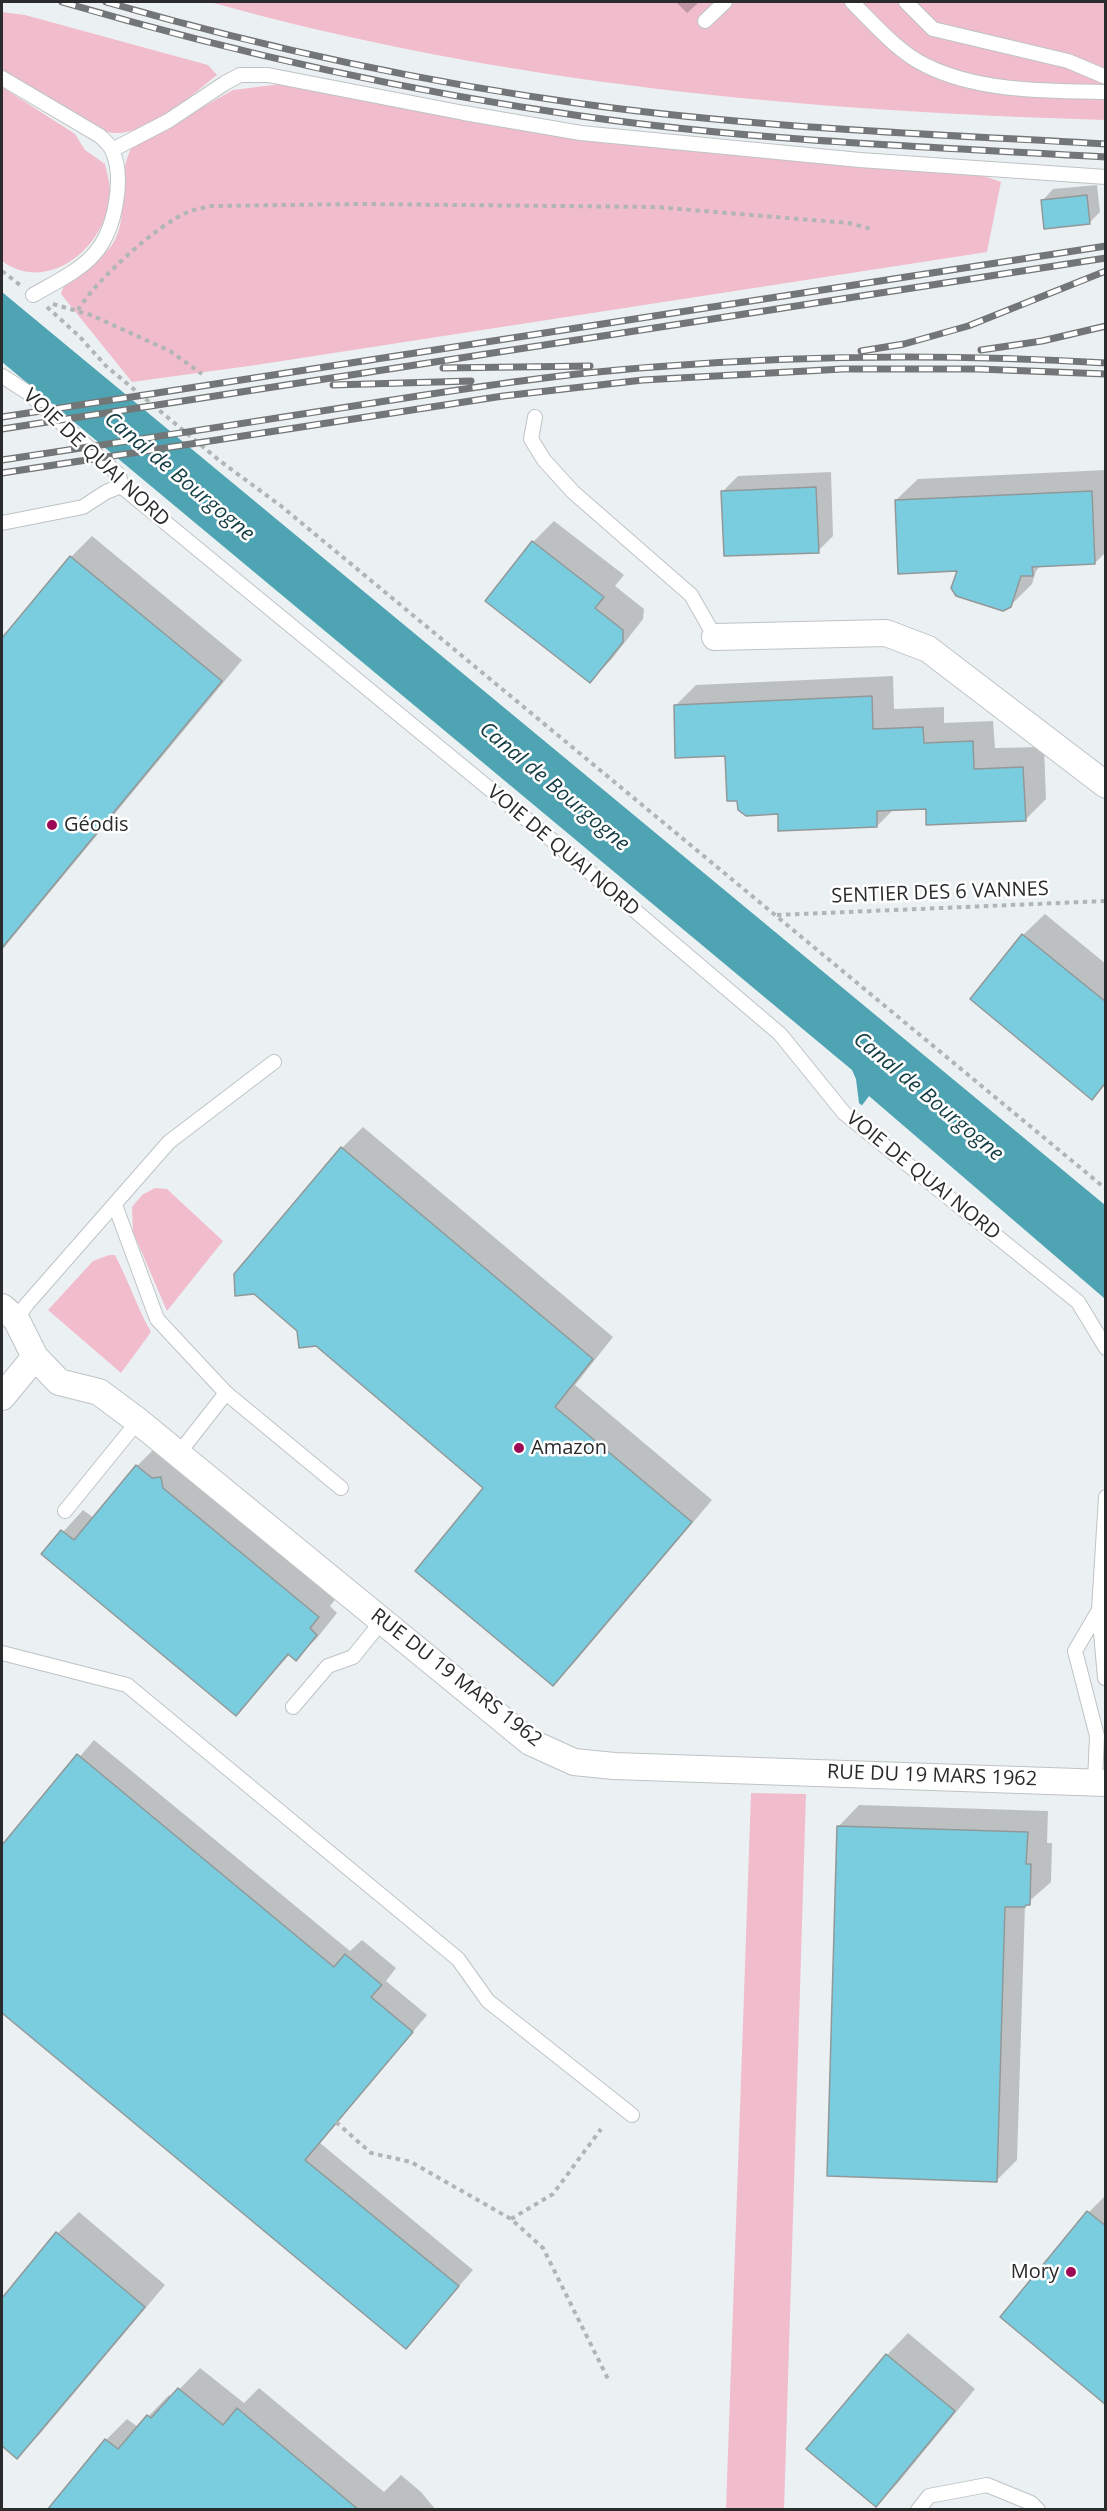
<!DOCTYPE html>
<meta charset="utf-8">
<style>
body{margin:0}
#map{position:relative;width:1107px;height:2511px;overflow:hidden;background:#ebf1f2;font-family:"Open Sans",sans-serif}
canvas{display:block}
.frame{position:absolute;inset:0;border:3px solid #292b2c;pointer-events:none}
</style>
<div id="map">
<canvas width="1107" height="2511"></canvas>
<div class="frame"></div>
</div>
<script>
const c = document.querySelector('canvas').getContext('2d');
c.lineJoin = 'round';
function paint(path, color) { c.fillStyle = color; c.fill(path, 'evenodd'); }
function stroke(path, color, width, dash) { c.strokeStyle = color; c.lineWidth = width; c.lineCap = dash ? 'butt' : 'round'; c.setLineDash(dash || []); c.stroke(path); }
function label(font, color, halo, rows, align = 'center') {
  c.font = font + ' "Open Sans",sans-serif'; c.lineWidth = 5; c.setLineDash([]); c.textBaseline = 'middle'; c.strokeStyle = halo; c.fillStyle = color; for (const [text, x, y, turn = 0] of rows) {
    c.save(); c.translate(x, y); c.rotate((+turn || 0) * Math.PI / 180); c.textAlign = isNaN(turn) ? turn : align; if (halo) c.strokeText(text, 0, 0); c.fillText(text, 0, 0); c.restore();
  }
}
paint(new Path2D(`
 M 210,2 L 1105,2 L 1105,120 C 803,111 502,84 210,2 Z
 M 2,12 L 25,15 L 208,65 L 217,75 C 192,95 148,135 114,133 C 92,131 27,87 5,74 L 2,71 Z
 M 281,84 L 490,125 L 604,143 L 984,176 L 1001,182 L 987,252 L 256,365 L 132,382 L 61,294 C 62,290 64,285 67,282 C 81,266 105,261 116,238 C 129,208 116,175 132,147 L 233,90 Z
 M 2,87 L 75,134 L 85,150 L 105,164 C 107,173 110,183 110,192 C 109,244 50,296 2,261 Z
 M 155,1188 L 167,1189 L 223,1241 L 167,1311 L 133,1232 L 132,1207 L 142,1195 Z
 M 109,1255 L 115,1255 C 128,1280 137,1307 151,1332 L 121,1373 L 48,1310 L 93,1261 Z
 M 751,1793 L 806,1794 L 784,2510 L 726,2509 Z`), '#f1bdcd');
paint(new Path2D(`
 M 2,292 L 1105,1205 L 1105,1314 L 1076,1285 L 859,1103 L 856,1079 L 852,1070 L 2,362 Z`), '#4fa4b4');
paint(new Path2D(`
 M 869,1096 L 1104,1298 L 1106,1317 L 1074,1287 L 860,1108 Z`), '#ebf1f2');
paint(new Path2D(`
 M 676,2 L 699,2 L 687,13 Z
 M 1097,185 L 1100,212 L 1089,223 L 1043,200 L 1053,189 Z
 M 1106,470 L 1106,552 L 1095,563 L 1041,565 L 1036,571 L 1032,584 L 1010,606 L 959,569 L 896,500 L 918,479 Z
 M 831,472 L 833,536 L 818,551 L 723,491 L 738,476 Z
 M 554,521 L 624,575 L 615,586 L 644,609 L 643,619 L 611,660 L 590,681 L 533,542 Z
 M 92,536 L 242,660 L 2,950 L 2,640 L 71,557 Z
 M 893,676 L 894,709 L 944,707 L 944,723 L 993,721 L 995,748 L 1044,747 L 1046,799 L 1025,820 L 927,807 L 894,809 L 877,826 L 779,812 L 727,755 L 675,706 L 696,685 Z
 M 1045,914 L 1106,964 L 1106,1084 L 1092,1098 L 1023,935 Z
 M 363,1127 L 613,1337 L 575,1385 L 712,1500 L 574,1663 L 553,1684 L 485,1488 L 342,1148 Z
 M 158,1445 L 339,1595 L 330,1606 L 337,1613 L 317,1638 L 296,1659 L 290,1654 L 236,1714 L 43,1554 L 83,1510 L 94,1518 L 137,1466 Z
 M 94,1740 L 350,1951 L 362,1940 L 396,1968 L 386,1981 L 427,2015 L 320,2143 L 473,2270 L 406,2347 L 2,2011 L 2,1848 Z
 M 859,1805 L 1048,1811 L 1047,1843 L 1052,1843 L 1051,1882 L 1025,1905 L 1017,2160 L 996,2181 L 838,1827 Z
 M 1106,2195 L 1106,2403 L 1002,2317 L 1089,2212 Z
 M 79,2212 L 165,2285 L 38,2436 L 17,2457 L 2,2444 L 2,2301 L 58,2233 Z
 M 908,2333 L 975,2389 L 897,2484 L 876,2505 L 887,2355 Z
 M 200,2368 L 244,2403 L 259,2388 L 384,2492 L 401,2475 L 421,2492 L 436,2510 L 61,2510 L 106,2440 L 127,2419 L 138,2427 L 169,2395 L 172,2397 Z`), '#0003');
const building = new Path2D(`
 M 1087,195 L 1090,224 L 1044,229 L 1041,200 Z
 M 816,487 L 819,553 L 724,556 L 721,491 Z
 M 1092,491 L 1095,564 L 1032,567 L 1033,576 L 1021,576 L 1011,607 L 1003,611 L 956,596 L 951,588 L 957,571 L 898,574 L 895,500 Z
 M 532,541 L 604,597 L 595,608 L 623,630 L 623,642 L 590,683 L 485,601 Z
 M 70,556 L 222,681 L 2,948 L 2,638 Z
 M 872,696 L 873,729 L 923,727 L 924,743 L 973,741 L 974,769 L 1023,767 L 1026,821 L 926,825 L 926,809 L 877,811 L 877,827 L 778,831 L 778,814 L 746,816 L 738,810 L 737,801 L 727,801 L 725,756 L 675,758 L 674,705 Z
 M 1022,934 L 1106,1002 L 1106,1082 L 1092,1100 L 970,999 Z
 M 341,1147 L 593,1359 L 555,1407 L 692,1522 L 553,1686 L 415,1571 L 483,1488 L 316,1346 L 299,1348 L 297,1331 L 254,1294 L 235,1296 L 234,1274 Z
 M 136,1465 L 152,1478 L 161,1477 L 163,1488 L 319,1617 L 310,1628 L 317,1635 L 296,1661 L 288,1654 L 236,1716 L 41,1554 L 61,1530 L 74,1540 Z
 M 77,1754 L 334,1967 L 345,1954 L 382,1985 L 371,1997 L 413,2032 L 305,2160 L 459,2286 L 406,2349 L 2,2013 L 2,1845 Z
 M 837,1826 L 1028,1832 L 1026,1864 L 1031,1864 L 1030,1905 L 1026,1905 L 1025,1907 L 1005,1907 L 997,2182 L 827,2176 Z
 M 1087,2211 L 1106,2226 L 1106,2405 L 1000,2317 Z
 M 56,2232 L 145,2307 L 17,2459 L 2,2446 L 2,2298 Z
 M 886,2354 L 955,2411 L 876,2507 L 806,2449 Z
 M 178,2388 L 223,2425 L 237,2408 L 359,2510 L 47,2510 L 105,2439 L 118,2449 L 147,2415 L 151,2418 Z`);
paint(building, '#79cdde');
stroke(building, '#929899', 1.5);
const service = new Path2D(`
 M 852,2 C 873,23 898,52 925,65 C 978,92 1048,91 1106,92
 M 906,2 L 933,29 L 1068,61 L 1106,77
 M 705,21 L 725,2
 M 2,78 L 100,136 C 104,140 110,145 112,150 C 125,178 115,230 95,253 C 80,271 54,283 33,295
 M 112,150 L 168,121 L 225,83 L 240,75 L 268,75 L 464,113 L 581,133 L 860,160 L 1106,177
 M 2,376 L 27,392 L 119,475 L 121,486 L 553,841 L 780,1034 L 844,1113 L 1078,1302 L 1106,1348
 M 535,417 L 531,439 L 544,460 L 573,492 L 691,595 L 715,637
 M 2,523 L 83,507 L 106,492 L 121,486
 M 115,1205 L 157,1319 L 226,1393 L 341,1488
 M 16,1319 L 27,1304 L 169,1142 L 274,1062
 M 179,1453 L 226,1393
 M 65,1511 L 138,1421
 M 1099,1610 L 1105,1678
 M 2,1653 L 127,1685 L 458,1959 L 488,2001 L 632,2115
 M 293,1707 L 328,1666 L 353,1657 L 382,1621
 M 1095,1781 L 1097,1736 L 1075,1651 L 1099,1610 L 1106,1497
 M 918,2510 L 929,2496 L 987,2485 L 1031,2503 L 1038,2510`);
const minor = new Path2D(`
 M 715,637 L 886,633 L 928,649 L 1106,785
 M 2,1307 L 16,1319 L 35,1357 L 59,1382 L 99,1392 L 138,1421 L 530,1742 L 574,1762 L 614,1766 L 1106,1783
 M 2,1397 L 35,1357`);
stroke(service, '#bec3c5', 16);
stroke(minor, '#bec3c5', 28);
stroke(new Path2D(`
 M 2,271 L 20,285
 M 53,304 L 91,315 L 170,351 L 202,374
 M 47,307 L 79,336 L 106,366 L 220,461 L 281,506 L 1106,1189
 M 78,310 C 95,281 157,225 188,212 C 195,209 203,208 210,206 L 362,204 L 656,207 L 848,223 L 872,229
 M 777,915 L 1106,901
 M 336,2122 L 371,2153 L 411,2162 L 511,2219 L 543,2248 L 608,2379
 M 511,2219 L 553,2194 L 601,2129`), '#b1b5b6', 4, [4.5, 4.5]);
stroke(service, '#fff', 14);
stroke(minor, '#fff', 26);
const rail = new Path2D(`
 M 62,2 C 232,52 405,91 581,116 C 754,141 931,147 1106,157
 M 106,2 C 262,47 421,82 583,104 C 756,128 931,134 1106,144
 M 981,350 L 1042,341 L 1106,326
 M 861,351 L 904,344 L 968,326 L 1106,271
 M 443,368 L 590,366
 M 333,385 L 471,381
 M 2,417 L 1106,246
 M 2,429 L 1106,258
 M 2,460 C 121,442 241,424 360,405 C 458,390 555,374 654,367 C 804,355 955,354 1106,363
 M 2,473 L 503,396 L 643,380 L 843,369 L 978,369 L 1106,374`);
stroke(rail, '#737677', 7);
stroke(rail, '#fff', 4.5, [14]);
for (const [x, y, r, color] of [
 [52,825,6,"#9c0856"],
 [519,1448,6,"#9c0856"],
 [1071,2272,6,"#9c0856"]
]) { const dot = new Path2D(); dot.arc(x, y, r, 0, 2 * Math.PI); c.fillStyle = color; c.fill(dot); stroke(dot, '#fff', 2); }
label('20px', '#292b2c', '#fff', [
 ["VOIE DE QUAI NORD",96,458,43],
 ["VOIE DE QUAI NORD",563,851,40],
 ["SENTIER DES 6 VANNES",940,893,-2],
 ["VOIE DE QUAI NORD",923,1176,39],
 ["RUE DU 19 MARS 1962",456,1678,38],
 ["RUE DU 19 MARS 1962",932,1776,2]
]);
label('20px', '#292b2c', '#fff', [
 ["Géodis",64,825],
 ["Amazon",531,1448],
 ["Mory",1059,2272,"right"]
], 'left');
label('italic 21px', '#143d44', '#fff', [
 ["Canal de Bourgogne",179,477,40],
 ["Canal de Bourgogne",554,787,40],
 ["Canal de Bourgogne",928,1097,40]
]);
</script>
